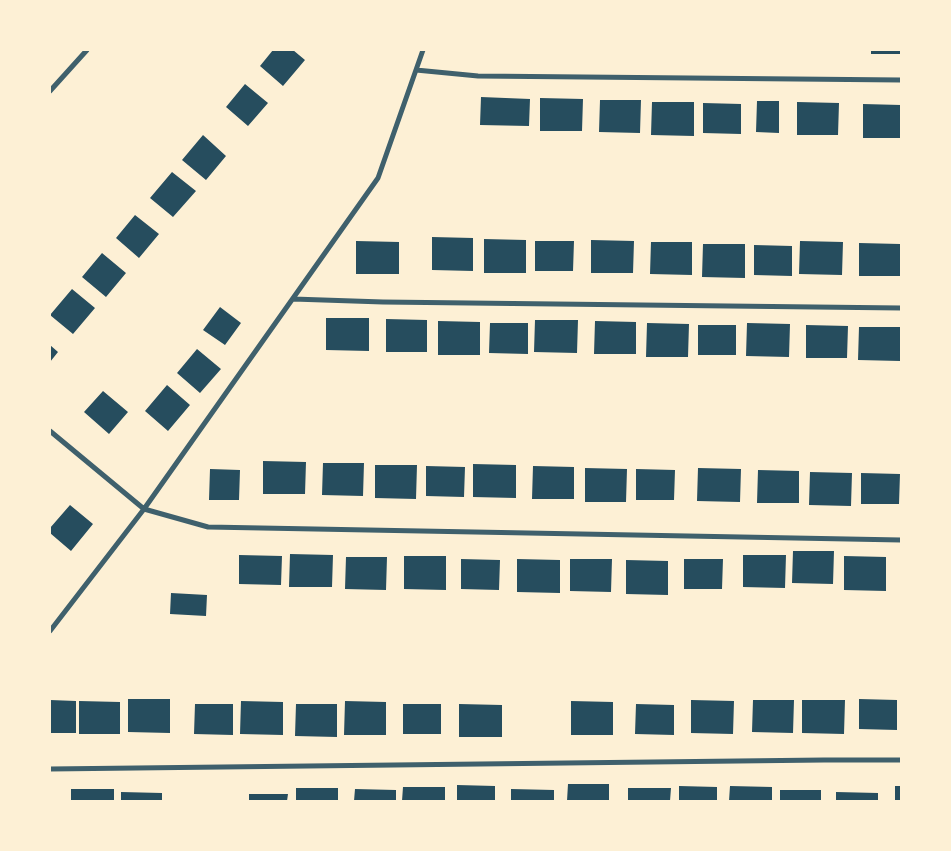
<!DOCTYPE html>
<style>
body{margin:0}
#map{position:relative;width:951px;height:851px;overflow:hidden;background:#fdf0d5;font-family:"PT Serif",serif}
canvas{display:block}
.frame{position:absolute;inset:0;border:51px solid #fdf0d5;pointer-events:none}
</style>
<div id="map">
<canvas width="951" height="851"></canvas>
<div class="frame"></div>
</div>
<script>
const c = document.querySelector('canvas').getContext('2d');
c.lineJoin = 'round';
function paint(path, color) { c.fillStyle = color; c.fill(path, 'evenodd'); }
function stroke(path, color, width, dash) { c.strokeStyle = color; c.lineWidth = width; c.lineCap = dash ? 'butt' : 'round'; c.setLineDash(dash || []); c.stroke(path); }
paint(new Path2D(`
 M 273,50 L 293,50 L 305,60 L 283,86 L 260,66 Z
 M 871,50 L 901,50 L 901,54 L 871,54 Z
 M 245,84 L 268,103 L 248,126 L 226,107 Z
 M 481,97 L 530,99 L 529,126 L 480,125 Z
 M 540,98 L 583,99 L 582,131 L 540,131 Z
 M 600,100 L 641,100 L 640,133 L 599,132 Z
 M 757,101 L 779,101 L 779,133 L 756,132 Z
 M 652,102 L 694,102 L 694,136 L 651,135 Z
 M 797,102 L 839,103 L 838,135 L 797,135 Z
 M 703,103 L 741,104 L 741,134 L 703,133 Z
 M 863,104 L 901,105 L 901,138 L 863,138 Z
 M 203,135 L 226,156 L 206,180 L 182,160 Z
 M 172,172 L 196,191 L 173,217 L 150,198 Z
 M 135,215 L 159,234 L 139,258 L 116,238 Z
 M 432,237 L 473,238 L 473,271 L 432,270 Z
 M 484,239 L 526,240 L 526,273 L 484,273 Z
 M 591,240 L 634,241 L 633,273 L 591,273 Z
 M 356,241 L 399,242 L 399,274 L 356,274 Z
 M 535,241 L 574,241 L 573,271 L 535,271 Z
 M 800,241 L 843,242 L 842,275 L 799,274 Z
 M 651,242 L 692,242 L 692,275 L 650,274 Z
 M 859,243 L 900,244 L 900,276 L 859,276 Z
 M 703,244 L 745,244 L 745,278 L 702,277 Z
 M 754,245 L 792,246 L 792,276 L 754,275 Z
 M 102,253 L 126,273 L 106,297 L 82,277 Z
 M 72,289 L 95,308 L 73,334 L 50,315 Z
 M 220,307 L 241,323 L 225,345 L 203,330 Z
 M 326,318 L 369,318 L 369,351 L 326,350 Z
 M 386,319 L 427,320 L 427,352 L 386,352 Z
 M 535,320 L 578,320 L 577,353 L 534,352 Z
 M 438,321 L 480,322 L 480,355 L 438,355 Z
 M 595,321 L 636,322 L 636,354 L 594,354 Z
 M 490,323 L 528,323 L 528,354 L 489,353 Z
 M 647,323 L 689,324 L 688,357 L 646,357 Z
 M 747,323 L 790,324 L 789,357 L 746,356 Z
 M 698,325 L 736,325 L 736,355 L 698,355 Z
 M 806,325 L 848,326 L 847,358 L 806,358 Z
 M 859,327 L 901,327 L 900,361 L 858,360 Z
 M 50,345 L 58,352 L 50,362 Z
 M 197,349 L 221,369 L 200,393 L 177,373 Z
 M 167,385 L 190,405 L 168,431 L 145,411 Z
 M 103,391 L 128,412 L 109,434 L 84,412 Z
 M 263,461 L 306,462 L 305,494 L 263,494 Z
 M 323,463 L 364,463 L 363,496 L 322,495 Z
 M 473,464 L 516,465 L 516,498 L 473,497 Z
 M 375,465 L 417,465 L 416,499 L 375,498 Z
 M 426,466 L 465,467 L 464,497 L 426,496 Z
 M 533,466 L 574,467 L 574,499 L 532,499 Z
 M 585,468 L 627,469 L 626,502 L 585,502 Z
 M 698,468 L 741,469 L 740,502 L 697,501 Z
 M 210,469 L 240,470 L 239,500 L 209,500 Z
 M 636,469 L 675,470 L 674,500 L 636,500 Z
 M 758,470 L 799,471 L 799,503 L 757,503 Z
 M 810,472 L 852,473 L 851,506 L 809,505 Z
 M 861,473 L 900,474 L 899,504 L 861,504 Z
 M 70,505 L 93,524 L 71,551 L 50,533 L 50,528 Z
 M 793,551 L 834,551 L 833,584 L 792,583 Z
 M 290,554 L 333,555 L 332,587 L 289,587 Z
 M 239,555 L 282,556 L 281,585 L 239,584 Z
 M 743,555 L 786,555 L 785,588 L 743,587 Z
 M 404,556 L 446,556 L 446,590 L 404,589 Z
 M 844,556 L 886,557 L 886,591 L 844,590 Z
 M 346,557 L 387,557 L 386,590 L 345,589 Z
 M 461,559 L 500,560 L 499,590 L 461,589 Z
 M 517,559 L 560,560 L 560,593 L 517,592 Z
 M 570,559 L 612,559 L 611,592 L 570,591 Z
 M 684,559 L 723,559 L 722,589 L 684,589 Z
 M 626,560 L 668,561 L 668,595 L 626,594 Z
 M 171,593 L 207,595 L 206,616 L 170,614 Z
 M 128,699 L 170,699 L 170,733 L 128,732 Z
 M 859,699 L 897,700 L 897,730 L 859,729 Z
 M 50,700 L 76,701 L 76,733 L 50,733 Z
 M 691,700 L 734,701 L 733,734 L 691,733 Z
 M 753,700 L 794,700 L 793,733 L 752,732 Z
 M 802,700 L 845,700 L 844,734 L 802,733 Z
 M 79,701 L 120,702 L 120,734 L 79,734 Z
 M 241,701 L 283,702 L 283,735 L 240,734 Z
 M 345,701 L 386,702 L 386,735 L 344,735 Z
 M 571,701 L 613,702 L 613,735 L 571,735 Z
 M 195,704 L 233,704 L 233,735 L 194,734 Z
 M 296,704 L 337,704 L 337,737 L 295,736 Z
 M 403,704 L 441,704 L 441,734 L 403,734 Z
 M 459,704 L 502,705 L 502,737 L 459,737 Z
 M 636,704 L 674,705 L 674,735 L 635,734 Z
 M 568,784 L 609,784 L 609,801 L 567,801 Z
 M 457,785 L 495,786 L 495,801 L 457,801 Z
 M 679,786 L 717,787 L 717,801 L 679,801 Z
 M 730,786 L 772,787 L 772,801 L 729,801 Z
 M 895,786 L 901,786 L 901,801 L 895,801 Z
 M 403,787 L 445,787 L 445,801 L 402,801 Z
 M 296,788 L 338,788 L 338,801 L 296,801 Z
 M 628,788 L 671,788 L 670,801 L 628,801 Z
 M 71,789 L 114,789 L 114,801 L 71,801 Z
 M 355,789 L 396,790 L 396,801 L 354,801 Z
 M 511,789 L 554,790 L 554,801 L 511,801 Z
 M 780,790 L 821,790 L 821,801 L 780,801 Z
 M 121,792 L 162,793 L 162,801 L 121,801 Z
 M 836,792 L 878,793 L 878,801 L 836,801 Z
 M 249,794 L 288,794 L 287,801 L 249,801 Z`), '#264d5e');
stroke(new Path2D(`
 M 416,70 L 478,76 L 901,80
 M 50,91 L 87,50
 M 293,299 L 383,302 L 901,308
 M 50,431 L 144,509 L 208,527 L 901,540
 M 50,631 L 144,509 L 378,178 L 423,50
 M 50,769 L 824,760 L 901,760`), '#3f606c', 5);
</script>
